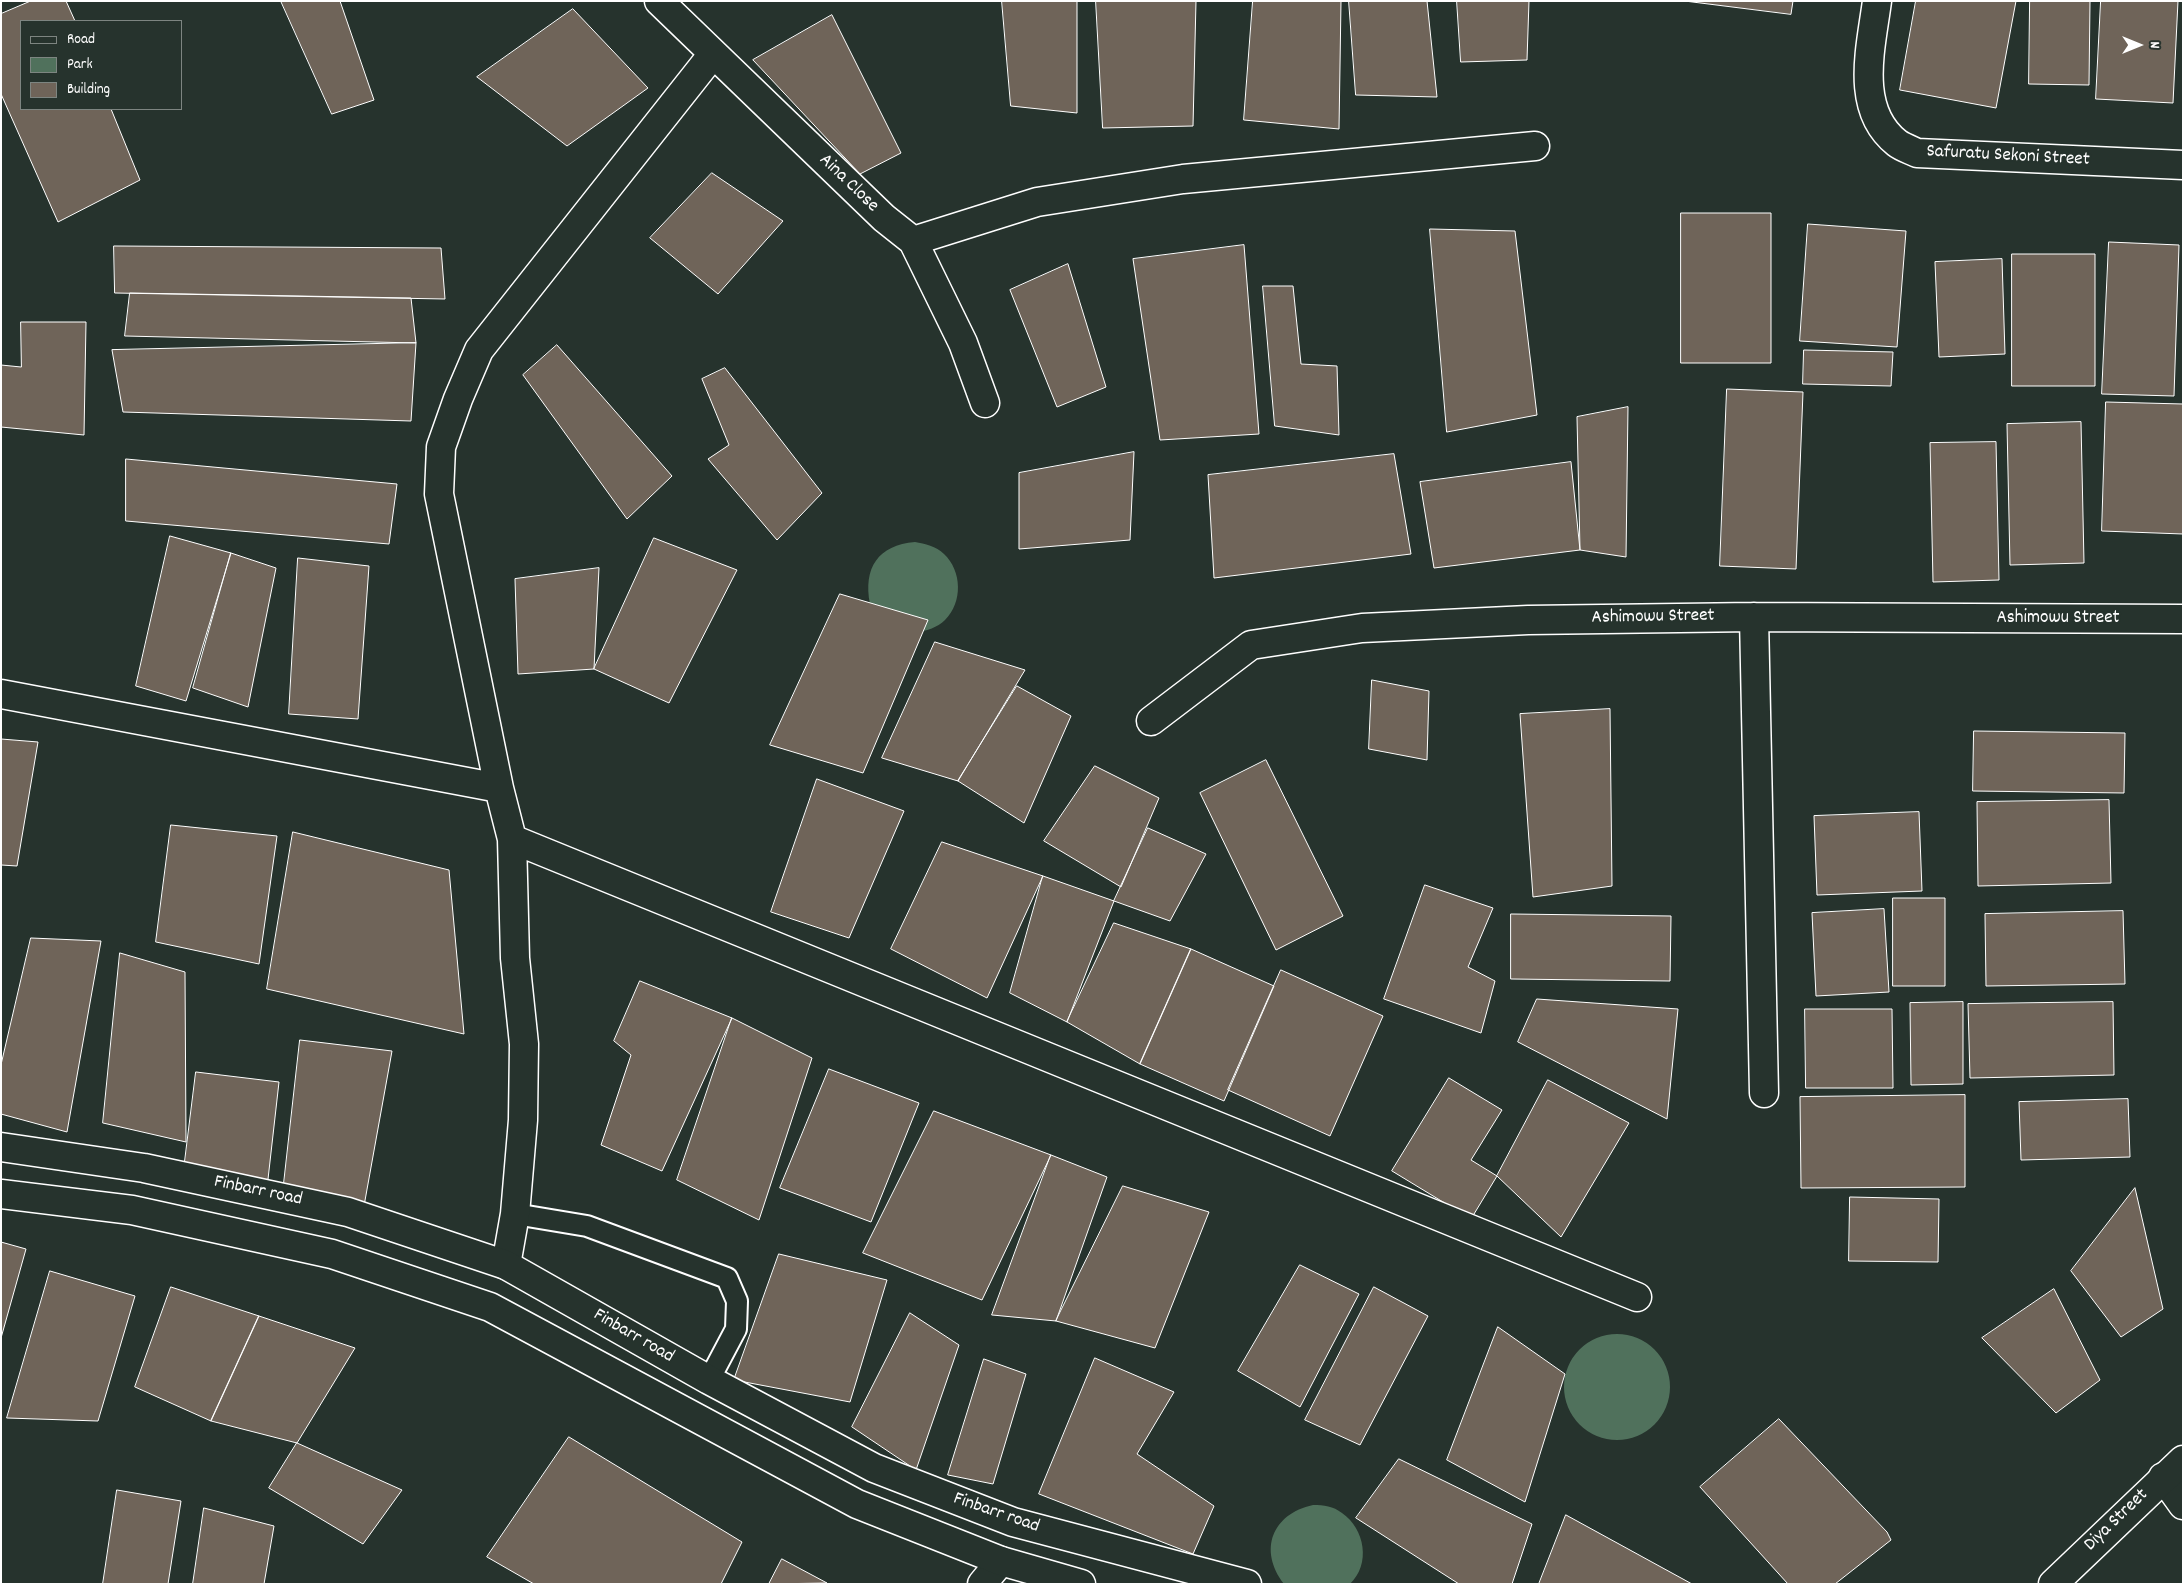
<!DOCTYPE html>
<style>
body{margin:0}
#map{position:relative;width:2184px;height:1585px;overflow:hidden;background:#26332d;font-family:Dekko,sans-serif}
canvas{display:block}
.frame{position:absolute;inset:0;border:2px solid #fff;pointer-events:none}
.legend{position:absolute;left:20px;top:20px;width:162px;height:90px;box-sizing:border-box;background:#26332d;border:1px solid #7d8581;margin:0;padding:6px 9px;list-style:none;font-size:15px;color:#fff}
.legend li{display:flex;align-items:center;gap:10px;height:25px}
.legend b{width:25px;border:1px solid #7d8581}
.north{position:absolute;left:2114px;top:20px;width:50px;height:50px;-webkit-text-stroke:4px #26332d;paint-order:stroke;rotate:90deg;font-size:14px;font-weight:700;line-height:20px;text-align:center;color:#fff}
.north::after{content:'';display:block;margin:auto;width:18px;height:22px;background:#fff;clip-path:polygon(50% 0,100% 100%,50% 72%,0 100%)}
</style>
<div id="map">
<canvas width="2184" height="1585"></canvas>
<div class="frame"></div>
<ul class="legend">
<li><b style="height:6px;background:#26332d"></b>Road</li>
<li><b style="height:14px;background:#50715c"></b>Park</li>
<li><b style="height:14px;background:#6f6459"></b>Building</li>
</ul>
<div class="north">N</div>
</div>
<script>
const c = document.querySelector('canvas').getContext('2d');
c.lineJoin = 'round';
function paint(path, color) { c.fillStyle = color; c.fill(path, 'evenodd'); }
function stroke(path, color, width, dash) { c.strokeStyle = color; c.lineWidth = width; c.lineCap = dash ? 'butt' : 'round'; c.setLineDash(dash || []); c.stroke(path); }
function label(font, color, halo, rows, align = 'center') {
  c.font = font + ' Dekko,sans-serif'; c.lineWidth = 4; c.setLineDash([]); c.textBaseline = 'middle'; c.strokeStyle = halo; c.fillStyle = color; for (const [text, x, y, turn = 0] of rows) {
    c.save(); c.translate(x, y); c.rotate((+turn || 0) * Math.PI / 180); c.textAlign = isNaN(turn) ? turn : align; if (halo) c.strokeText(text, 0, 0); c.fillText(text, 0, 0); c.restore();
  }
}
paint(new Path2D(`
 M 915,542 C 925,544 936,546 944,554 C 962,571 963,602 945,620 C 937,628 927,630 917,633 L 870,604 C 863,568 878,545 915,542 Z
 M1564 1387a53 53 0 1 1 106 0a53 53 0 1 1-106 0Z
 M 1313,1505 C 1324,1505 1333,1506 1342,1513 C 1365,1529 1371,1564 1350,1584 L 1284,1584 C 1258,1550 1272,1514 1313,1505 Z`), '#50715c');
const building = new Path2D(`
 M 31,1 L 66,1 L 75,21 L 21,21 L 21,109 L 111,109 L 140,180 L 58,222 L 1,94 L 1,14 Z
 M 281,1 L 340,1 L 374,100 L 332,114 Z
 M 1002,1 L 1077,1 L 1077,113 L 1011,106 Z
 M 1096,1 L 1196,1 L 1193,126 L 1103,128 Z
 M 1253,1 L 1341,1 L 1339,129 L 1244,120 Z
 M 1349,1 L 1427,1 L 1437,97 L 1356,95 Z
 M 1457,1 L 1529,1 L 1527,60 L 1461,62 Z
 M 1685,1 L 1793,1 L 1791,14 Z
 M 1916,1 L 2016,1 L 1996,108 L 1900,90 Z
 M 2030,1 L 2090,1 L 2089,85 L 2029,84 Z
 M 2101,1 L 2178,1 L 2173,103 L 2096,99 Z
 M 573,9 L 648,88 L 567,146 L 477,77 Z
 M 832,15 L 901,153 L 860,174 L 753,60 Z
 M 712,173 L 783,221 L 718,294 L 650,238 Z
 M 1681,213 L 1771,213 L 1771,363 L 1681,363 Z
 M 1808,224 L 1906,231 L 1897,347 L 1800,341 Z
 M 1430,229 L 1515,231 L 1537,415 L 1447,432 Z
 M 2109,242 L 2179,245 L 2174,396 L 2102,394 Z
 M 1244,245 L 1259,434 L 1160,440 L 1133,259 Z
 M 114,246 L 441,248 L 445,299 L 115,293 Z
 M 2012,254 L 2095,254 L 2095,386 L 2012,386 Z
 M 2002,259 L 2005,354 L 1939,357 L 1935,262 Z
 M 1068,264 L 1106,387 L 1057,407 L 1010,290 Z
 M 1263,286 L 1293,286 L 1301,364 L 1337,366 L 1339,435 L 1275,426 Z
 M 130,293 L 411,298 L 416,343 L 125,336 Z
 M 21,322 L 86,322 L 84,435 L 1,427 L 1,365 L 21,367 Z
 M 416,343 L 411,421 L 123,412 L 112,350 Z
 M 557,345 L 672,476 L 627,519 L 523,375 Z
 M 1804,350 L 1893,352 L 1891,386 L 1803,384 Z
 M 725,368 L 822,493 L 777,540 L 708,459 L 729,445 L 702,379 Z
 M 1727,389 L 1803,392 L 1796,569 L 1720,566 Z
 M 2106,402 L 2183,404 L 2183,534 L 2102,531 Z
 M 1628,407 L 1626,557 L 1580,550 L 1577,417 Z
 M 2081,422 L 2084,563 L 2010,565 L 2007,424 Z
 M 1996,442 L 1999,580 L 1933,582 L 1930,443 Z
 M 1134,452 L 1130,540 L 1019,549 L 1019,473 Z
 M 1394,454 L 1411,554 L 1214,578 L 1208,475 Z
 M 126,459 L 397,484 L 389,544 L 126,521 Z
 M 1571,462 L 1580,550 L 1434,568 L 1420,482 Z
 M 170,536 L 231,553 L 186,701 L 136,686 Z
 M 654,538 L 737,570 L 669,703 L 594,669 Z
 M 231,553 L 276,568 L 248,707 L 193,688 Z
 M 298,558 L 369,566 L 358,719 L 289,714 Z
 M 599,568 L 594,669 L 518,674 L 515,579 Z
 M 840,594 L 928,620 L 863,773 L 770,745 Z
 M 935,642 L 1025,670 L 958,781 L 882,758 Z
 M 1372,680 L 1429,691 L 1427,760 L 1369,749 Z
 M 1017,686 L 1071,716 L 1024,823 L 958,781 Z
 M 1610,709 L 1612,886 L 1533,897 L 1520,714 Z
 M 1974,731 L 2125,733 L 2124,793 L 1973,791 Z
 M 1,739 L 38,742 L 17,866 L 1,865 Z
 M 1266,760 L 1343,916 L 1276,950 L 1200,793 Z
 M 1095,766 L 1159,798 L 1121,887 L 1044,841 Z
 M 817,779 L 904,811 L 849,938 L 771,912 Z
 M 2109,800 L 2111,883 L 1978,886 L 1977,802 Z
 M 1919,812 L 1922,891 L 1817,895 L 1814,816 Z
 M 171,825 L 277,836 L 259,964 L 156,942 Z
 M 1148,828 L 1206,854 L 1170,921 L 1114,901 Z
 M 293,832 L 449,870 L 464,1034 L 267,989 Z
 M 942,842 L 1043,876 L 987,998 L 891,949 Z
 M 1043,876 L 1114,901 L 1067,1022 L 1010,993 Z
 M 1425,885 L 1493,908 L 1468,967 L 1495,981 L 1481,1033 L 1384,999 Z
 M 1893,898 L 1945,898 L 1945,986 L 1893,986 Z
 M 1884,909 L 1889,992 L 1816,996 L 1812,913 Z
 M 2123,911 L 2125,984 L 1986,986 L 1985,914 Z
 M 1511,914 L 1671,916 L 1670,981 L 1511,979 Z
 M 1114,923 L 1191,949 L 1140,1064 L 1067,1022 Z
 M 31,938 L 101,941 L 67,1132 L 1,1114 L 1,1065 Z
 M 1191,949 L 1274,986 L 1224,1101 L 1140,1064 Z
 M 120,953 L 185,972 L 186,1142 L 103,1123 Z
 M 1281,970 L 1383,1016 L 1330,1136 L 1228,1090 Z
 M 640,981 L 732,1018 L 662,1171 L 601,1145 L 631,1055 L 614,1041 Z
 M 1537,999 L 1678,1009 L 1667,1119 L 1518,1042 Z
 M 1963,1002 L 1963,1084 L 1911,1085 L 1910,1003 Z
 M 2113,1002 L 2114,1075 L 1970,1078 L 1968,1004 Z
 M 1805,1009 L 1892,1009 L 1893,1088 L 1806,1088 Z
 M 732,1018 L 812,1058 L 759,1220 L 677,1180 Z
 M 300,1040 L 392,1051 L 364,1206 L 283,1192 Z
 M 829,1069 L 919,1103 L 871,1222 L 780,1188 Z
 M 196,1072 L 279,1082 L 267,1188 L 184,1169 Z
 M 1449,1078 L 1502,1110 L 1471,1160 L 1497,1176 L 1471,1219 L 1392,1171 Z
 M 1548,1080 L 1629,1123 L 1561,1237 L 1497,1176 Z
 M 1965,1095 L 1965,1187 L 1801,1188 L 1800,1097 Z
 M 2128,1099 L 2130,1157 L 2021,1160 L 2019,1102 Z
 M 934,1111 L 1051,1155 L 982,1300 L 863,1253 Z
 M 1051,1155 L 1107,1177 L 1056,1321 L 992,1315 Z
 M 1123,1186 L 1209,1212 L 1155,1348 L 1056,1321 Z
 M 2135,1188 L 2163,1309 L 2121,1337 L 2071,1271 Z
 M 1850,1197 L 1939,1199 L 1938,1262 L 1849,1261 Z
 M 1,1242 L 26,1249 L 1,1338 Z
 M 779,1254 L 887,1280 L 850,1402 L 734,1380 Z
 M 1300,1265 L 1359,1294 L 1300,1407 L 1238,1371 Z
 M 50,1271 L 135,1296 L 98,1421 L 7,1418 Z
 M 171,1287 L 259,1316 L 211,1421 L 135,1387 Z
 M 1374,1287 L 1428,1316 L 1360,1445 L 1305,1420 Z
 M 2054,1289 L 2100,1380 L 2056,1413 L 1982,1338 Z
 M 910,1313 L 959,1345 L 916,1470 L 852,1427 Z
 M 259,1316 L 355,1348 L 297,1443 L 211,1421 Z
 M 1498,1327 L 1565,1374 L 1525,1502 L 1447,1460 Z
 M 1095,1358 L 1174,1392 L 1137,1454 L 1214,1506 L 1193,1554 L 1039,1494 Z
 M 984,1359 L 1026,1374 L 993,1484 L 948,1475 Z
 M 1779,1419 L 1887,1532 L 1891,1540 L 1835,1584 L 1788,1584 L 1700,1487 Z
 M 569,1437 L 742,1542 L 721,1584 L 534,1584 L 487,1557 Z
 M 297,1443 L 402,1490 L 363,1544 L 269,1488 Z
 M 1399,1459 L 1532,1524 L 1512,1584 L 1459,1584 L 1356,1518 Z
 M 117,1490 L 181,1501 L 168,1584 L 103,1584 Z
 M 204,1508 L 274,1526 L 264,1584 L 193,1584 Z
 M 1566,1515 L 1692,1584 L 1539,1584 Z
 M 782,1559 L 827,1583 L 769,1584 Z`);
paint(building, '#6f6459');
stroke(building, '#fff', 1);
const service = new Path2D(`
 M 515,1214 L 587,1226 L 727,1278 L 737,1301 L 736,1329 L 709,1380`);
const minor = new Path2D(`
 M 659,1 L 884,218 L 913,241 L 963,343 L 985,403
 M 1877,1 C 1871,48 1854,109 1897,143 C 1902,147 1911,150 1917,153 L 2183,165
 M 913,241 L 1037,202 L 1183,179 L 1535,146
 M 1754,617 L 1764,1093
 M 1,694 L 499,788
 M 1151,721 L 1251,645 L 1362,628 L 1528,620 L 1754,617 L 2183,619
 M 512,839 L 1637,1297
 M 506,1265 L 515,1214 L 523,1120 L 524,1044 L 515,958 L 512,839 L 499,788 L 439,494 L 441,447 L 458,399 L 479,350 L 713,54
 M 2163,1477 L 2183,1505
 M 982,1584 L 1001,1561`);
const secondary = new Path2D(`
 M 1,1147 L 144,1168 L 348,1212 L 506,1265 L 709,1380 L 874,1468 L 1013,1522 L 1247,1584
 M 1,1194 L 132,1210 L 332,1254 L 490,1307 L 857,1504 L 1001,1561 L 1081,1584
 M 2053,1584 L 2183,1460`);
stroke(service, '#fff', 24);
stroke(minor, '#fff', 31);
stroke(secondary, '#fff', 31);
stroke(service, '#26332d', 20);
stroke(minor, '#26332d', 28);
stroke(secondary, '#26332d', 28);
label('19px', '#fff', '#26332d', [
 ["Safuratu Sekoni Street",2008,157,3],
 ["Aina Close",848,184,44],
 ["Ashimowu Street",1653,618,-1],
 ["Ashimowu Street",2058,619],
 ["Finbarr road",258,1192,12],
 ["Finbarr road",633,1337,30],
 ["Finbarr road",996,1514,19],
 ["Diya Street",2117,1521,-44]
]);
</script>
